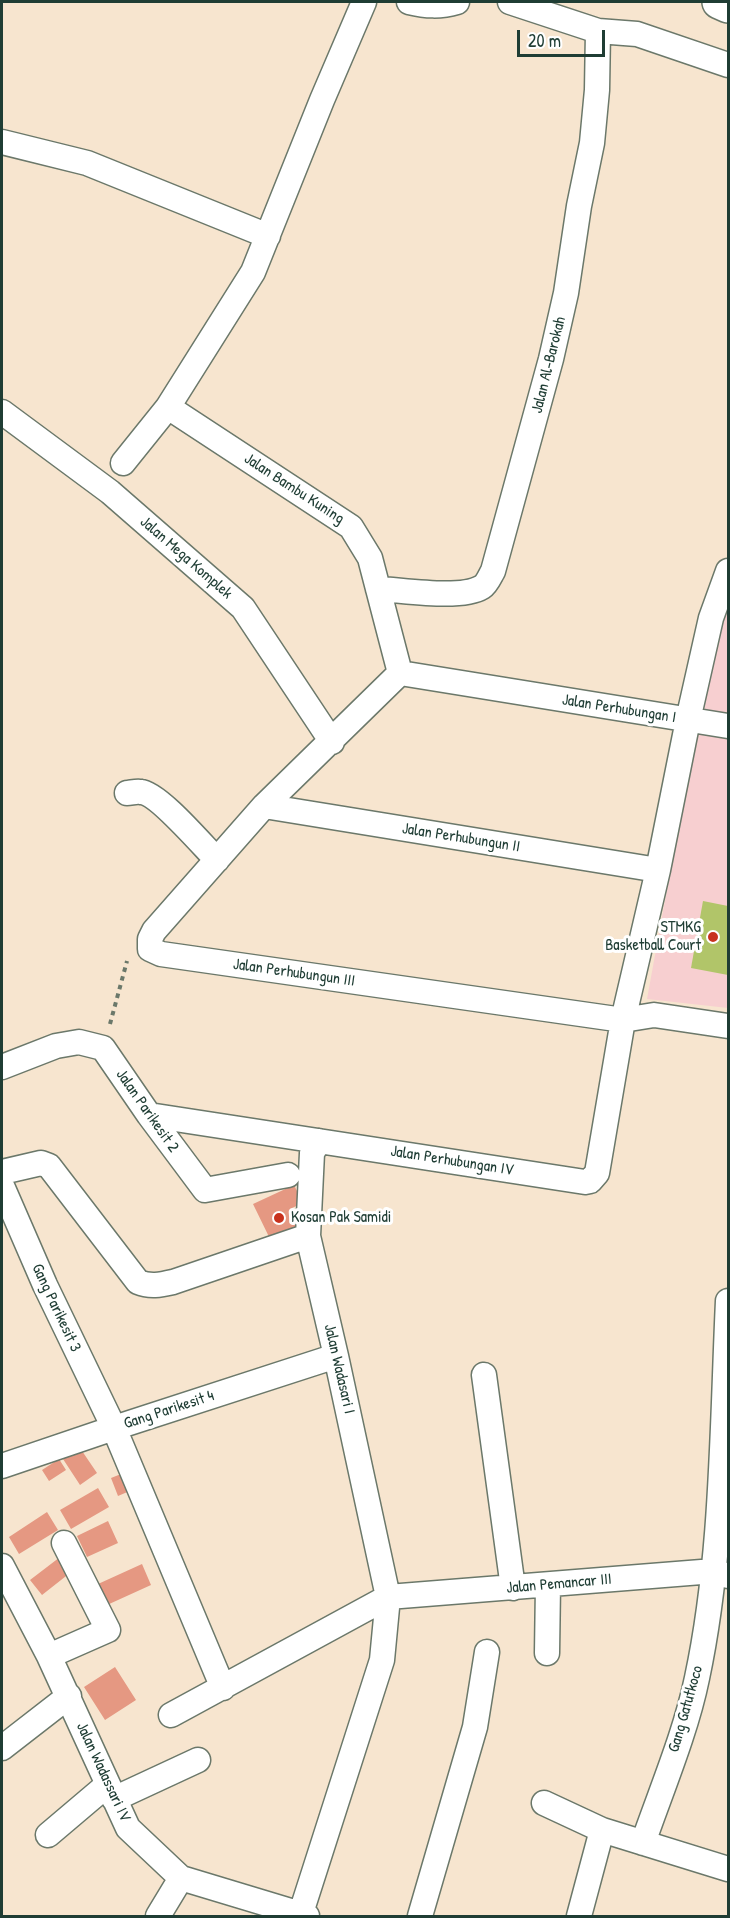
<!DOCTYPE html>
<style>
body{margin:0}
#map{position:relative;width:730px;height:1918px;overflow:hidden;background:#f7e5cf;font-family:"Patrick Hand",sans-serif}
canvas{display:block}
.frame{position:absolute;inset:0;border:3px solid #1f3d34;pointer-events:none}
.scale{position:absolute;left:517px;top:30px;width:88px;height:27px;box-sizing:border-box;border:3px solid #1f3d34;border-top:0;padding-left:8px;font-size:18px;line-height:21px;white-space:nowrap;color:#1f3d34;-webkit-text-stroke:4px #fff;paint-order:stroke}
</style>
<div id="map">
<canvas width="730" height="1918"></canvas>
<div class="frame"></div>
<div class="scale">20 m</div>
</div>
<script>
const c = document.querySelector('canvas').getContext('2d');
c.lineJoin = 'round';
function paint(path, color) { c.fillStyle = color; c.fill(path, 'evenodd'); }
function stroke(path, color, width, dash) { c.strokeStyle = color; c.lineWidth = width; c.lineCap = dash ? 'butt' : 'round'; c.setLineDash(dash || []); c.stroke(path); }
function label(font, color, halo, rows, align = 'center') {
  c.font = font + ' "Patrick Hand",sans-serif'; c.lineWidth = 6; c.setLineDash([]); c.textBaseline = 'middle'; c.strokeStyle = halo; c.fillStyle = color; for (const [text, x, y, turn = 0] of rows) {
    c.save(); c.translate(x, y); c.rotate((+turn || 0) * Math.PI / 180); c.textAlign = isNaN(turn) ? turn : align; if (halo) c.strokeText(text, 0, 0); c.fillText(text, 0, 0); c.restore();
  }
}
paint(new Path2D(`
 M 728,556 L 728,1008 L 647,999 Z`), '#f7cfd0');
paint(new Path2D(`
 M 703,901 L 728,906 L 728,975 L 691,968 Z`), '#b1c569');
paint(new Path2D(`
 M 294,1185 L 303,1203 L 292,1208 L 302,1229 L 272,1243 L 253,1204 Z
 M 80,1448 L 97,1473 L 80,1485 L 63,1459 Z
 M 59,1459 L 66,1470 L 49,1481 L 42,1470 Z
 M 126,1472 L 132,1490 L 118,1496 L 111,1478 Z
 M 98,1488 L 109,1507 L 71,1529 L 60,1510 Z
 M 47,1512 L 58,1530 L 19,1554 L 9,1537 Z
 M 108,1521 L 118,1543 L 87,1557 L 77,1536 Z
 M 64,1554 L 75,1569 L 42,1595 L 30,1580 Z
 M 142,1564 L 151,1585 L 107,1605 L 98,1584 Z
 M 115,1667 L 136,1700 L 105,1720 L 84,1687 Z`), '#e59882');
const street = new Path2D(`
 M 409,2 C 426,6 440,7 457,2
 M 510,2 L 598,31 L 637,34 L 728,65
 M 2,142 L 87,163 L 268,236
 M 168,407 L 351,527 L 370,558 L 400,673
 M 2,412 L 110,492 L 243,608 L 332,742
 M 123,463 L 168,407 L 253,272 L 322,100 L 364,2
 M 378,589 C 403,590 461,600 482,587 C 487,584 490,576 493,571 L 551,359 L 566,293 L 579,206 L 592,143 L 597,90 L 598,31
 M 400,673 L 264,806 L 154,931 L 150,939 L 150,949 L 161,954 L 623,1020 L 654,1015 L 728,1026
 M 400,673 L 728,726
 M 127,793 C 131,793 136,791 141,792 C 158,793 203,846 217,860
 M 264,806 L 658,870
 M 2,1067 L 56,1046 L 79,1042 L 103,1048 L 149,1115 L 205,1190 L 288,1175
 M 149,1115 L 585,1182 L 590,1181 L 597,1173 L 623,1020 L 658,870 L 688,720 L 711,618 L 728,571
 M 2,1172 L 41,1163 L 49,1166 L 138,1282 C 150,1287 160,1285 173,1282 L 308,1236
 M 2,1186 L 45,1285 L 114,1428 L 223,1688
 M 484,1375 L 513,1588
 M 2,1466 L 114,1428 L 336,1356
 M 2,1566 L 49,1656 L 128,1828 L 181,1878 L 307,1916
 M 547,1653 L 548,1585
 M 49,1656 L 108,1630 L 64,1543
 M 171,1715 L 388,1597 L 714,1571 L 728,1576
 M 2,1748 L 69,1696
 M 114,1799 L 198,1760
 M 544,1803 L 602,1830 L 728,1869
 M 48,1835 L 107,1785
 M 643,1843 C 661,1791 686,1732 697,1678 C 723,1556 722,1426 728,1301
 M 158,1916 L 181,1878
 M 300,1916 L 382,1660 L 388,1597 L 336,1356 L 308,1236 L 312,1153 L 319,1141
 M 420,1916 L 475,1727 L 487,1652
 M 579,1916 L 602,1830`);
const highway = new Path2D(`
 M 719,2 L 728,6`);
stroke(street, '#6b786a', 27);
stroke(highway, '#6b786a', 36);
stroke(new Path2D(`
 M 110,1024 L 127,961`), '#6b786a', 4, [4.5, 4.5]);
stroke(street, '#fff', 24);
stroke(highway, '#fff', 33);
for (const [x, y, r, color] of [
 [713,937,6,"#c8321e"],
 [279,1218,6,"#c8321e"]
]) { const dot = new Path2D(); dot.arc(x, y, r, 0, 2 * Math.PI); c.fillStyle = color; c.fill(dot); stroke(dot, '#fff', 2); }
label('16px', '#1f3d34', '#fff', [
 ["Jalan Al-Barokah",549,365,-76],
 ["Jalan Bambu Kuning",294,489,33],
 ["Jalan Mega Komplek",186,558,41],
 ["Jalan Perhubungan I",619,709,9],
 ["Jalan Perhubungun II",461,838,9],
 ["Jalan Perhubungun III",294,973,8],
 ["Jalan Parikesit 2",147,1111,55],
 ["Jalan Perhubungan IV",452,1161,9],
 ["Gang Parikesit 3",56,1308,65],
 ["Jalan Wadasari I",339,1369,77],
 ["Gang Parikesit 4",169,1410,-18],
 ["Jalan Pemancar III",559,1584,-5],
 ["Gang Gatutkoco",686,1709,-74],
 ["Jalan Wadassari IV",103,1772,65]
]);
label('16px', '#1f3d34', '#fff', [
 ["STMKG",701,928],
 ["Basketball Court",701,946],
 ["Kosan Pak Samidi",291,1218,"left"]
], 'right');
</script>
